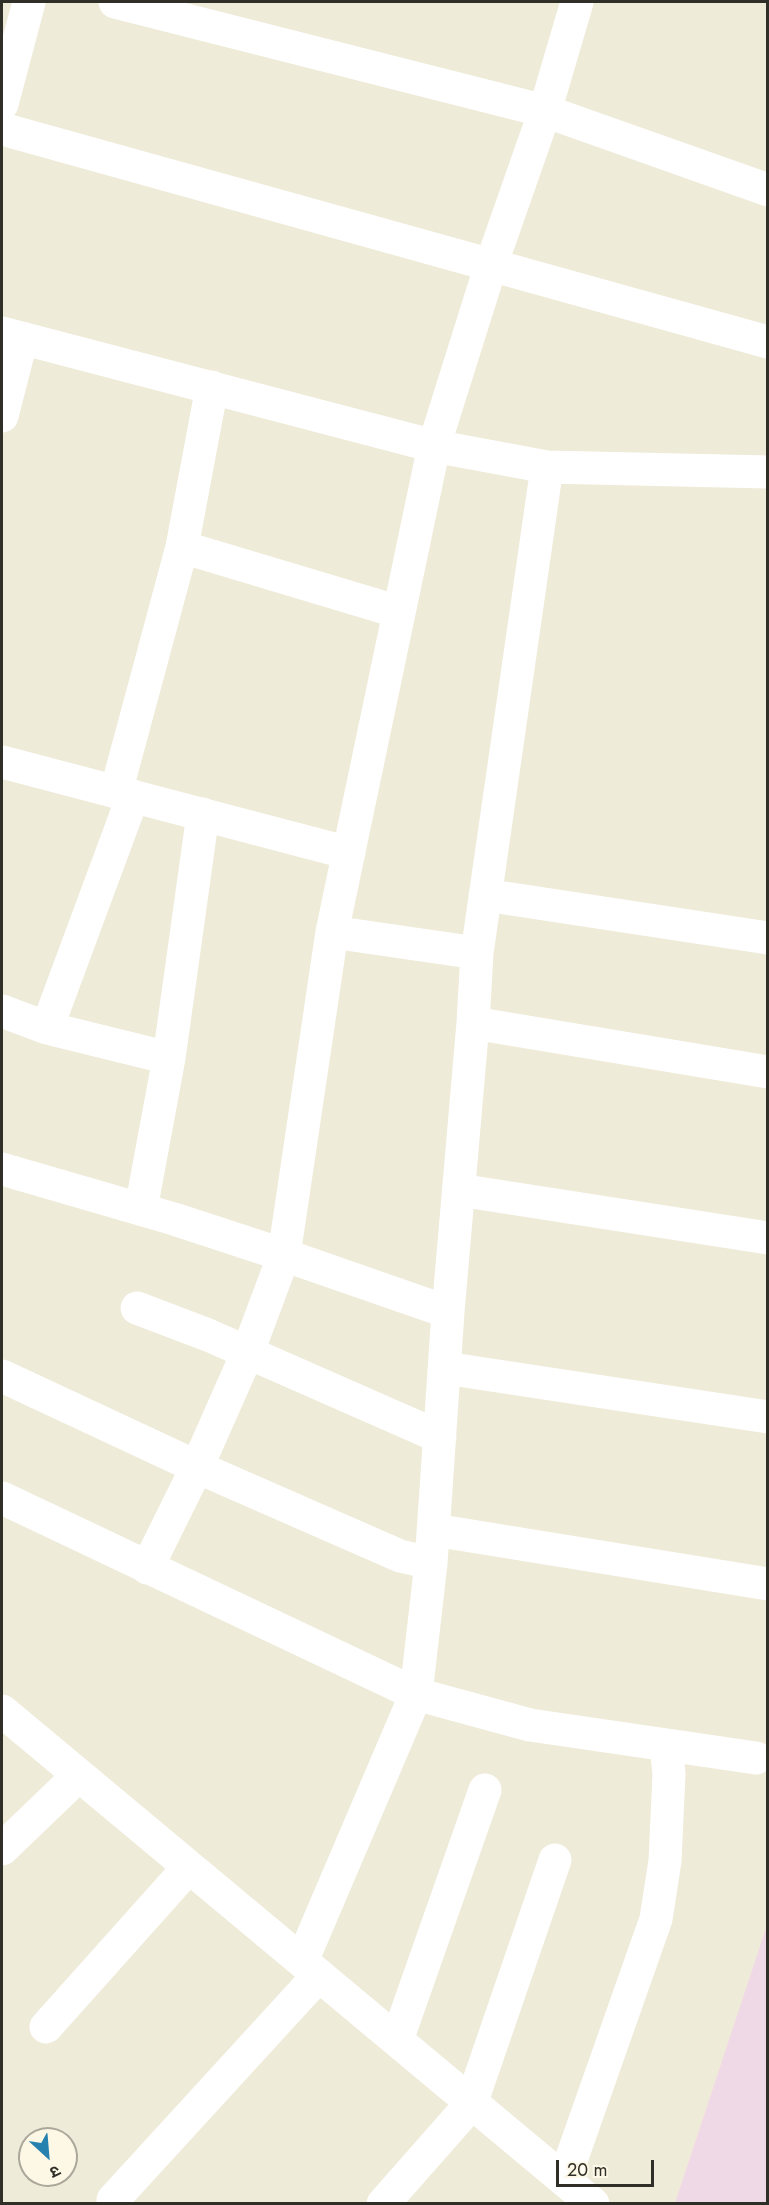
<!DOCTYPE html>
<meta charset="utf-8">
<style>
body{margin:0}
#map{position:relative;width:769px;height:2205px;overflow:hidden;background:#efebd9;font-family:Jost,"Noto Sans Devanagari",sans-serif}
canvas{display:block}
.frame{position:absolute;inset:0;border:3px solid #2f2e27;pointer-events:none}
.north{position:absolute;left:18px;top:2127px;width:60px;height:60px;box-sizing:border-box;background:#fdf8e6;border:2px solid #aba79a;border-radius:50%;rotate:154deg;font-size:16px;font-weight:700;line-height:24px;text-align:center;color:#2f2e27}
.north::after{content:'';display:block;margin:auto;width:21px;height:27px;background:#2681af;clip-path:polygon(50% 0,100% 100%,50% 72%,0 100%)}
.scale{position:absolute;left:556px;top:2160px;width:98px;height:27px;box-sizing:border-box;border:3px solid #2f2e27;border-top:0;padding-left:8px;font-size:18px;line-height:21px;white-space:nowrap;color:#2f2e27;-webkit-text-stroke:4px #fdf8e6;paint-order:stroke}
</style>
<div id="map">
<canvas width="769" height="2205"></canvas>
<div class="frame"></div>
<div class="north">उ</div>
<div class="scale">20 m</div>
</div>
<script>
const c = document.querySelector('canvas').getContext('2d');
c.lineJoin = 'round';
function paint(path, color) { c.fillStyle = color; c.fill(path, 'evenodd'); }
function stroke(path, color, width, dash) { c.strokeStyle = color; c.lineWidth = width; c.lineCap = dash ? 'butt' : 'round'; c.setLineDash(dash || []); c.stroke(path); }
paint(new Path2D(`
 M 767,1925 L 767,2203 L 675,2203 Z`), '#f0d9e6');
stroke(new Path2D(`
 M 115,2 L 545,111 L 768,190
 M 2,104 L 29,2
 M 2,129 L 768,342
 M 2,333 L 434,446 L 547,467 L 768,472
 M 2,416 L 22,338
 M 182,547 L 399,612
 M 2,762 L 349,853
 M 116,792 L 182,547 L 212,387
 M 485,895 L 768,938
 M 332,932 L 477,953
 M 2,1011 L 47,1028 L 169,1058
 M 473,1023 L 768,1072
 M 47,1028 L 133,796
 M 2,1169 L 174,1219 L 284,1255 L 448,1312
 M 459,1190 L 768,1238
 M 141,1209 L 169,1058 L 203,814
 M 137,1308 L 208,1335 L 440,1437
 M 445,1368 L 768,1417
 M 2,1376 L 197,1467 L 400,1556 L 431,1563
 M 2,1498 L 416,1694 L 530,1725 L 756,1758
 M 434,1530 L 768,1584
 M 147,1568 L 197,1467 L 247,1354 L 284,1255 L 332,932 L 434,446 L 491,265 L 545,111 L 577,2
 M 2,1711 L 593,2204
 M 2,1849 L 78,1776
 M 302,1961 L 416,1694 L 431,1563 L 448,1312 L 473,1023 L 477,953 L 547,467
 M 46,2027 L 189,1867
 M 397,2040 L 485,1790
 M 564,2180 L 656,1919 L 665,1861 L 669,1774 L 666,1746
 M 113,2200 L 319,1975
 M 383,2204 L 471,2104 L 555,1860`), '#fff', 33);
</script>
